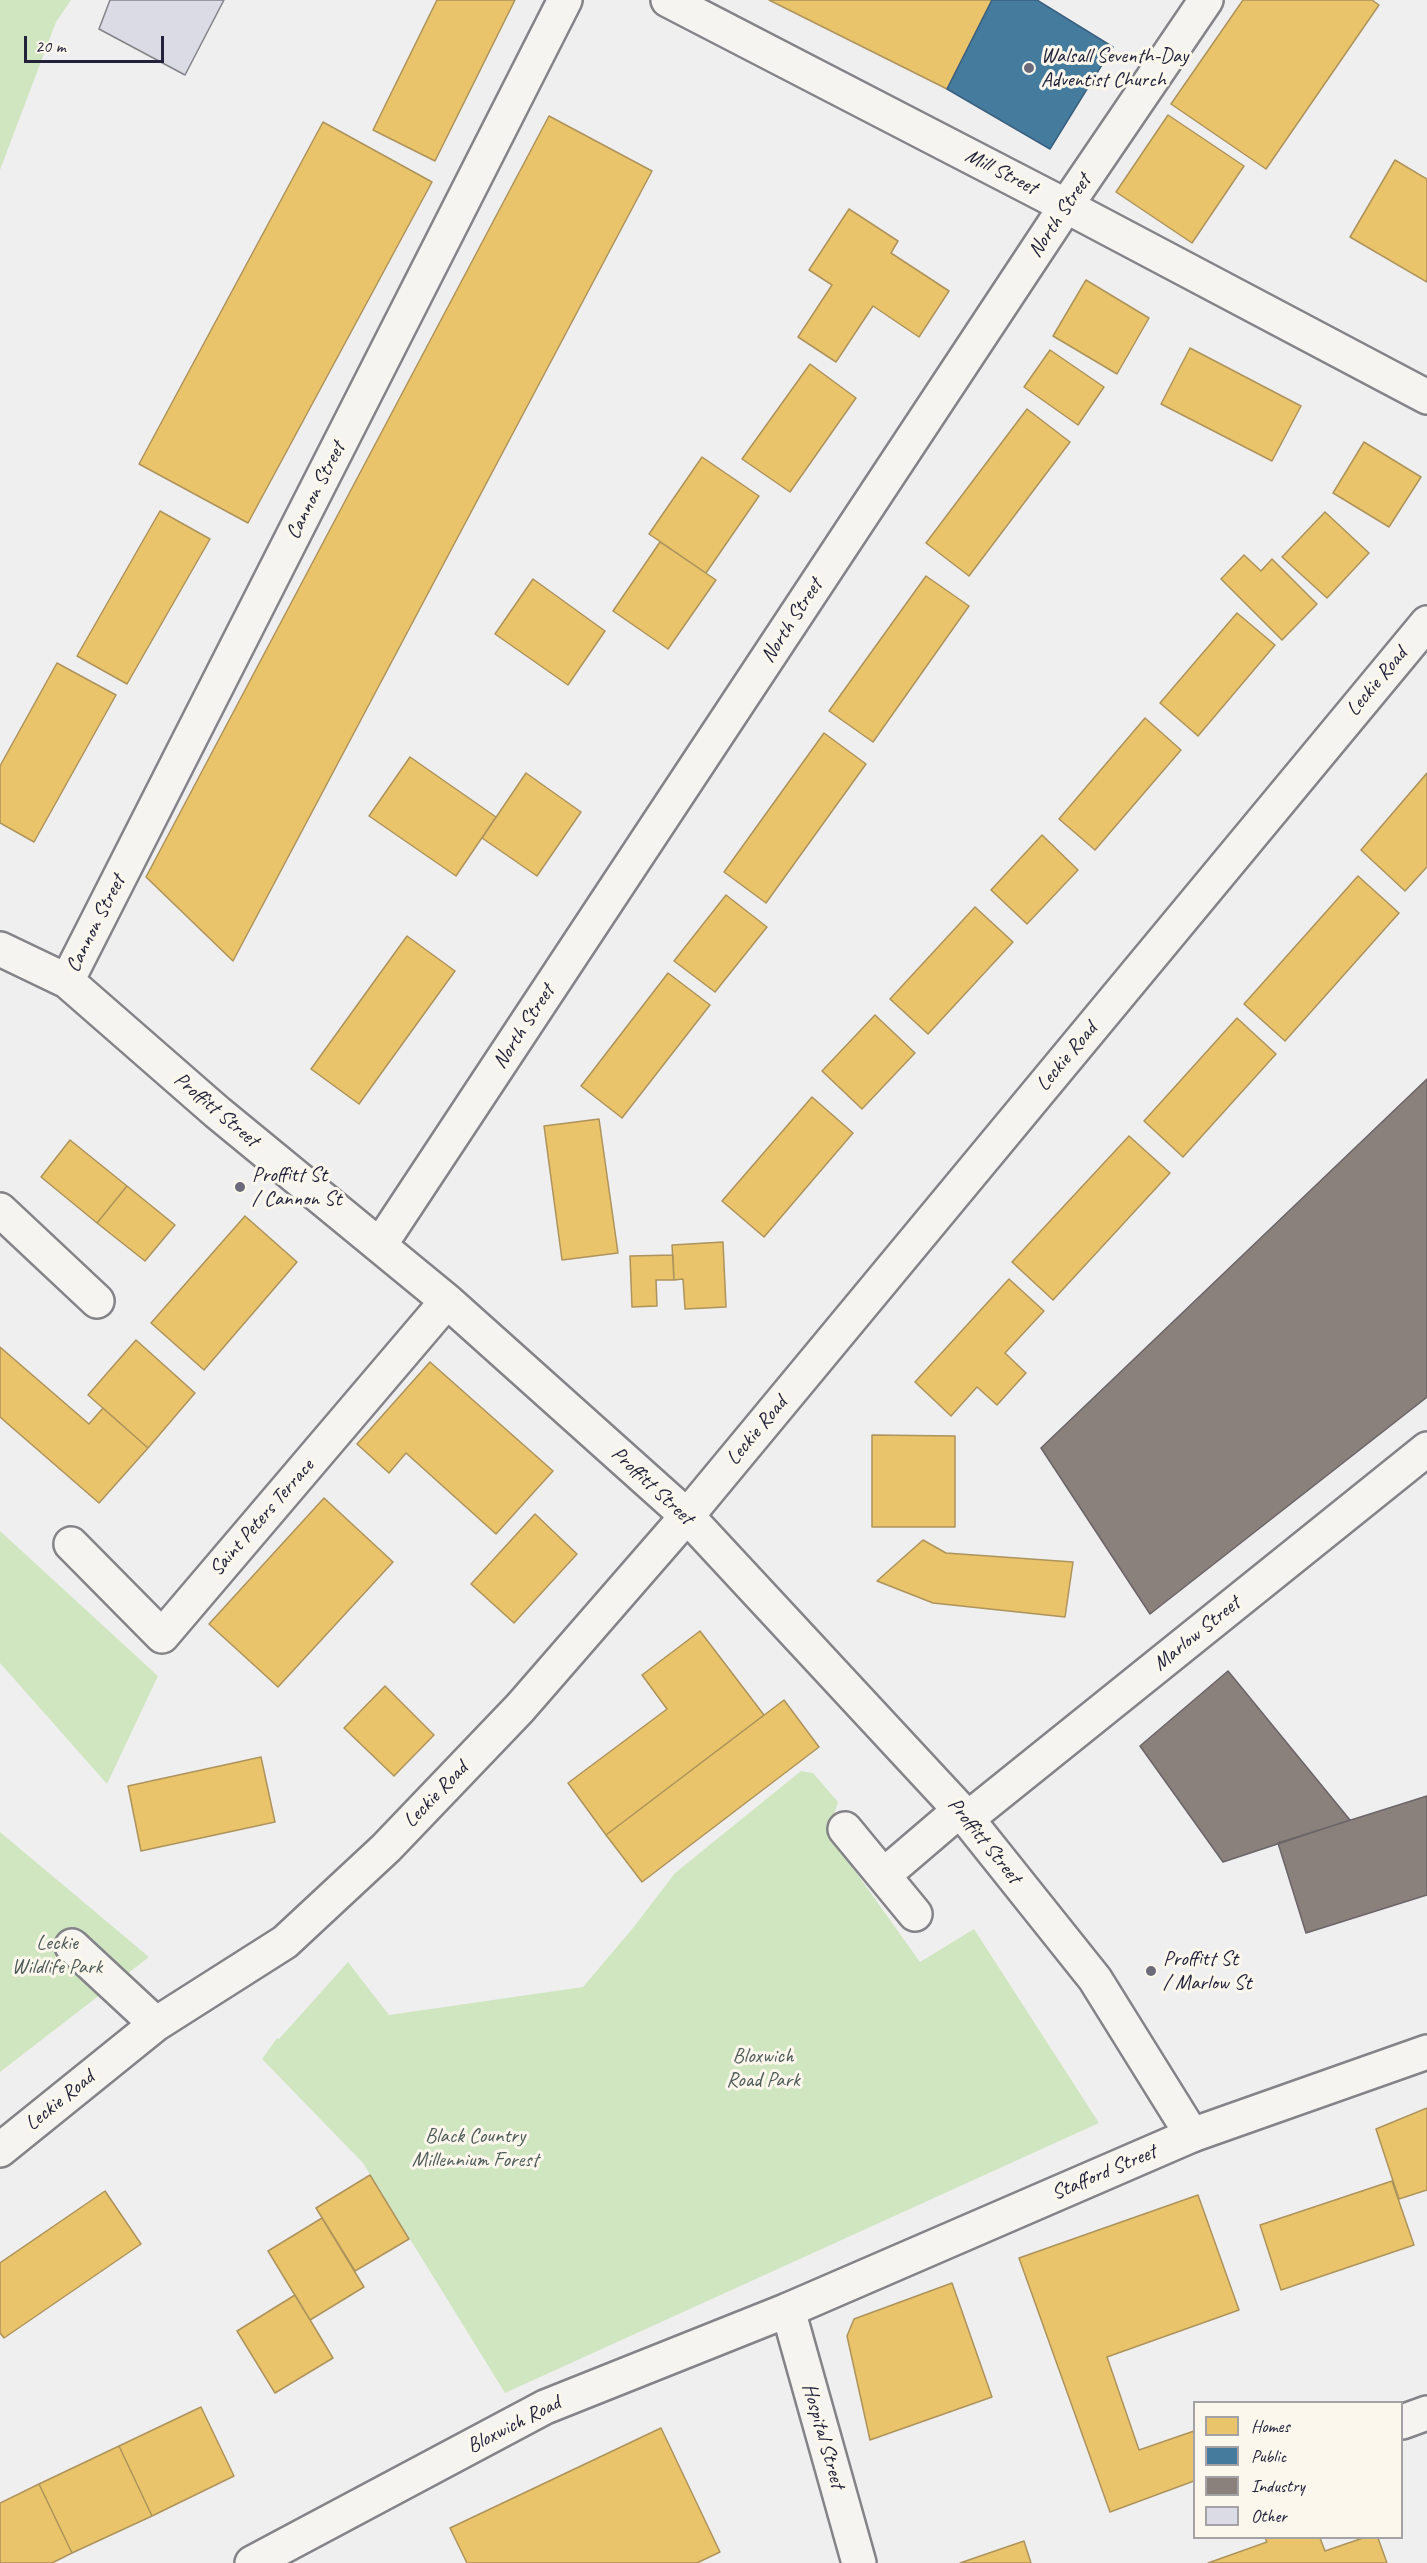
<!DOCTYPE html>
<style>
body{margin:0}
#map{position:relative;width:1427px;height:2563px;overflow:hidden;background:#f0efef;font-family:Caveat,sans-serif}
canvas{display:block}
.legend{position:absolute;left:1193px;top:2401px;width:210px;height:138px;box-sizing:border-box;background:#fbf7ec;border:2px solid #a4a2a5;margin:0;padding:8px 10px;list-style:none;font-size:18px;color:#22223b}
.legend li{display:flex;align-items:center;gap:12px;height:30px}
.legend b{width:30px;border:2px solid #a4a2a5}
.scale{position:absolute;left:24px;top:36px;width:140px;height:27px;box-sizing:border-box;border:3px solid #22223b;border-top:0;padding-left:8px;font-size:18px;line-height:21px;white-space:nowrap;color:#22223b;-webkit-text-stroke:4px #fbf7ec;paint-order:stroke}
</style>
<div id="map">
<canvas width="1427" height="2563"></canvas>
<ul class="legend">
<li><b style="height:16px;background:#e9c46a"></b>Homes</li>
<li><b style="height:16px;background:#457b9d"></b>Public</li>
<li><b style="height:16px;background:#8a817c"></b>Industry</li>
<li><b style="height:16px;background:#dbdbe6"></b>Other</li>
</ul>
<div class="scale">20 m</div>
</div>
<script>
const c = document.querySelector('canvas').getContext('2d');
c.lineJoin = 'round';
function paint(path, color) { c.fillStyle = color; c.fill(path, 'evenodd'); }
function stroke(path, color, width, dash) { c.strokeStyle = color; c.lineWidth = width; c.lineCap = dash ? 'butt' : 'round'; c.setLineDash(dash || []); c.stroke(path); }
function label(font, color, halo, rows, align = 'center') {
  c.font = font + ' Caveat,sans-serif'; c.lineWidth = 6; c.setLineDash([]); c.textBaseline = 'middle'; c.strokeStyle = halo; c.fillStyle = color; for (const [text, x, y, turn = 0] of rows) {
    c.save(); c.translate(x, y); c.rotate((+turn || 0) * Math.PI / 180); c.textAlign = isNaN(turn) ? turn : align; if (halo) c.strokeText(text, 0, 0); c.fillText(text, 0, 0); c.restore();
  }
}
paint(new Path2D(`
 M 0,0 L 71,0 L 56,22 L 0,170 Z
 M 0,1531 L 158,1676 L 107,1784 L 0,1663 Z
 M 801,1771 L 813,1773 L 838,1802 L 828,1833 L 920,1962 L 974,1929 L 1099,2123 L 505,2393 L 363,2163 L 262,2059 L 277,2038 L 279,2039 L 348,1962 L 389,2015 L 583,1987 L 633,1928 L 675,1873 Z
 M 0,1832 L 149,1957 L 0,2072 Z`), '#d0e6c1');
const homes = new Path2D(`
 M 437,0 L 515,0 L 435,161 L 373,130 Z
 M 769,0 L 992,0 L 947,89 Z
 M 1243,0 L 1372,0 L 1379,5 L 1266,169 L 1171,104 Z
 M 1168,115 L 1244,166 L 1192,243 L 1116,192 Z
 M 549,116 L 652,171 L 233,961 L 146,877 Z
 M 323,122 L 432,182 L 248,523 L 139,464 Z
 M 1395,160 L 1427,179 L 1427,282 L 1350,237 Z
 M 849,209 L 898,241 L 891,253 L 949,291 L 919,337 L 873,306 L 836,362 L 798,337 L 832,285 L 809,270 Z
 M 1086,280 L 1149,318 L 1117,374 L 1053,336 Z
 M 1190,348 L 1301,406 L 1272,461 L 1161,404 Z
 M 1050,350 L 1104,387 L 1078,425 L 1024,387 Z
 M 810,364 L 856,398 L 790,492 L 742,459 Z
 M 1027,409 L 1070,442 L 969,576 L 926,543 Z
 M 1364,442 L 1421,477 L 1389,527 L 1333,493 Z
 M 702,457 L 759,496 L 706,573 L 649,534 Z
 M 160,511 L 210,539 L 127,684 L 77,656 Z
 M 1325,512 L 1369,553 L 1327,598 L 1282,557 Z
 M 660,542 L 716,580 L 668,649 L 613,611 Z
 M 1244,555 L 1261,571 L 1272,559 L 1317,604 L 1282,640 L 1221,579 Z
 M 926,576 L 969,606 L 873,742 L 829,711 Z
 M 533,579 L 605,631 L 568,685 L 495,634 Z
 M 1237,613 L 1275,645 L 1198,736 L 1160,703 Z
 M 57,663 L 116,695 L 34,842 L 0,823 L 0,766 Z
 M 1145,718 L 1181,750 L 1095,850 L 1059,819 Z
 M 824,733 L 866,764 L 766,903 L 724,872 Z
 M 410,757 L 496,817 L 456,876 L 369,816 Z
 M 526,773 L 581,812 L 537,876 L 482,838 Z
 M 1427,773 L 1427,867 L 1405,891 L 1361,850 Z
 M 1042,835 L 1078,870 L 1027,924 L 991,890 Z
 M 1358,876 L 1399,913 L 1285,1041 L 1244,1004 Z
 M 726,895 L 767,927 L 715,992 L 674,961 Z
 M 975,907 L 1013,942 L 928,1034 L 890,999 Z
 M 407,936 L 455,971 L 359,1104 L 311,1069 Z
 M 668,973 L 710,1005 L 622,1118 L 581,1086 Z
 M 875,1015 L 915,1053 L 862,1109 L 822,1071 Z
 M 1237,1018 L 1276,1054 L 1183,1157 L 1144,1121 Z
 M 812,1097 L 853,1133 L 764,1237 L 722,1201 Z
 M 599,1119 L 618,1253 L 562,1260 L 544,1126 Z
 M 1129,1136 L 1170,1173 L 1053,1300 L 1012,1262 Z
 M 70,1140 L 127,1186 L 97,1223 L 41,1177 Z
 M 127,1186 L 175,1225 L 145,1261 L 97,1223 Z
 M 245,1216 L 297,1262 L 204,1370 L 151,1323 Z
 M 723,1242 L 726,1307 L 685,1309 L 683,1279 L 674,1280 L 672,1245 Z
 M 673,1255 L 674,1280 L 656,1280 L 657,1306 L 632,1307 L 630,1256 Z
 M 1009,1279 L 1044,1311 L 1005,1353 L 1026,1373 L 997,1405 L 977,1387 L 951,1416 L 915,1382 Z
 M 136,1340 L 195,1393 L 148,1448 L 88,1395 Z
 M 0,1347 L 89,1424 L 103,1408 L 148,1448 L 99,1503 L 0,1417 Z
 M 430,1362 L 553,1471 L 496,1534 L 406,1453 L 389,1473 L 357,1444 Z
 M 872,1435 L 955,1436 L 955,1527 L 872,1527 Z
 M 324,1498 L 393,1562 L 278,1687 L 209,1624 Z
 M 535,1514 L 577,1554 L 514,1623 L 471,1584 Z
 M 923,1540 L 946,1553 L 1073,1562 L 1065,1617 L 933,1603 L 877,1581 Z
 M 700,1631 L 764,1715 L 606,1835 L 568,1783 L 667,1709 L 642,1675 Z
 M 385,1686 L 434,1735 L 394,1776 L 344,1728 Z
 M 784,1700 L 819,1747 L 642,1882 L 606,1835 Z
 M 261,1757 L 275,1822 L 141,1851 L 128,1786 Z
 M 1427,2108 L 1427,2190 L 1399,2199 L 1376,2129 Z
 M 370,2175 L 409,2239 L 355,2271 L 316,2208 Z
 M 1392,2181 L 1414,2245 L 1281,2290 L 1260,2225 Z
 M 105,2191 L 141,2244 L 4,2338 L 0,2333 L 0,2263 Z
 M 1198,2195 L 1239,2310 L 1107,2357 L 1139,2450 L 1194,2431 L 1194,2481 L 1110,2512 L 1019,2258 Z
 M 322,2218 L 364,2287 L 310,2320 L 268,2251 Z
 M 952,2283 L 992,2397 L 870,2440 L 847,2336 L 854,2319 Z
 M 295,2295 L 333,2358 L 275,2393 L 237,2331 Z
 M 201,2407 L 234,2476 L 152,2516 L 119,2446 Z
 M 661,2428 L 720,2552 L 697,2563 L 467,2563 L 450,2528 Z
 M 119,2446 L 152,2516 L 72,2553 L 39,2484 Z
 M 39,2484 L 72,2553 L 52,2563 L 0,2563 L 0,2503 Z
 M 1265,2538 L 1320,2538 L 1325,2551 L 1363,2538 L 1378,2538 L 1387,2563 L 1208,2563 L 1267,2542 Z
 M 1024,2541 L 1031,2563 L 960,2563 Z`);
paint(homes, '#e9c46a');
stroke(homes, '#ad935c', 1.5);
const public = new Path2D(`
 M 992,0 L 1037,0 L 1113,47 L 1050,149 L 947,89 Z`);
paint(public, '#457b9d');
stroke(public, '#3a6080', 1.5);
const industry = new Path2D(`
 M 1427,1079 L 1427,1397 L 1150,1614 L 1041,1448 Z
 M 1228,1671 L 1350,1820 L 1223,1862 L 1140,1746 Z
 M 1427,1796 L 1427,1895 L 1306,1933 L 1278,1843 Z`);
paint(industry, '#8a817c');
stroke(industry, '#6b6468', 1.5);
const building = new Path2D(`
 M 110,0 L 224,0 L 185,75 L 99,29 Z`);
paint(building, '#dbdbe6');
stroke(building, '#838388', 1.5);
const minor = new Path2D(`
 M 668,0 L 1066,206 L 1427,397
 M 0,949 L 67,981 L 217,1112 L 447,1301 L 687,1516 L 960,1810 L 1095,1979 L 1192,2135
 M 67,981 L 565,0
 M 0,1210 L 97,1301
 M 380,1245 L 1066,206 L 1206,0
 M 71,1544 L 162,1636 L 447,1301
 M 967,1819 L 1427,1449
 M 845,1829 L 915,1914
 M 884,1875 L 960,1810
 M 72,1946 L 156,2024
 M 0,2150 L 156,2024 L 285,1942 L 386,1848 L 520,1708 L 687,1516 L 1427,623
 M 788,2310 L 859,2563
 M 1402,2422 L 1427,2413`);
const major = new Path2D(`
 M 252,2563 L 545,2407 L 788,2310 L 1192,2135 L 1427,2052`);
stroke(minor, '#838388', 38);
stroke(major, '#838388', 38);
stroke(minor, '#f5f4f1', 33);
stroke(major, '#f5f4f1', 33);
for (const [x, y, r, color] of [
 [1029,68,6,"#6a6a7a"],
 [240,1187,6,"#6a6a7a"],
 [1151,1971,6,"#6a6a7a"]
]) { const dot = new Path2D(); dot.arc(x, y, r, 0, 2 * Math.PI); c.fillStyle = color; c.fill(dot); stroke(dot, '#fbf7ec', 2); }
label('21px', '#22223b', '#fbf7ec', [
 ["Walsall Seventh-Day",1041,56],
 ["Adventist Church",1041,80],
 ["Proffitt St",252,1175],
 ["/ Cannon St",252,1199],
 ["Proffitt St",1163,1959],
 ["/ Marlow St",1163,1983]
], 'left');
label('21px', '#22223b', '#fbf7ec', [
 ["Mill Street",1001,172,27],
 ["North Street",1060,216,-56],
 ["Cannon Street",316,491,-63],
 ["North Street",792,621,-57],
 ["Leckie Road",1377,682,-50],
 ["Cannon Street",96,924,-63],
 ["North Street",524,1027,-57],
 ["Leckie Road",1067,1057,-50],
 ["Proffitt Street",216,1110,40],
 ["Leckie Road",757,1431,-50],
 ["Proffitt Street",652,1486,43],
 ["Saint Peters Terrace",262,1518,-49],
 ["Marlow Street",1197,1634,-39],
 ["Leckie Road",436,1795,-46],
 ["Proffitt Street",984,1841,51],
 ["Leckie Road",60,2101,-39],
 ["Stafford Street",1104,2173,-23],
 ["Bloxwich Road",514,2425,-27],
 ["Hospital Street",823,2436,74]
]);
label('21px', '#4e5b58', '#fbf7ec', [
 ["Leckie",57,1943],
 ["Wildlife Park",57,1967],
 ["Bloxwich",763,2056],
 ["Road Park",763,2080],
 ["Black Country",475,2136],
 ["Millennium Forest",475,2160]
]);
</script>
